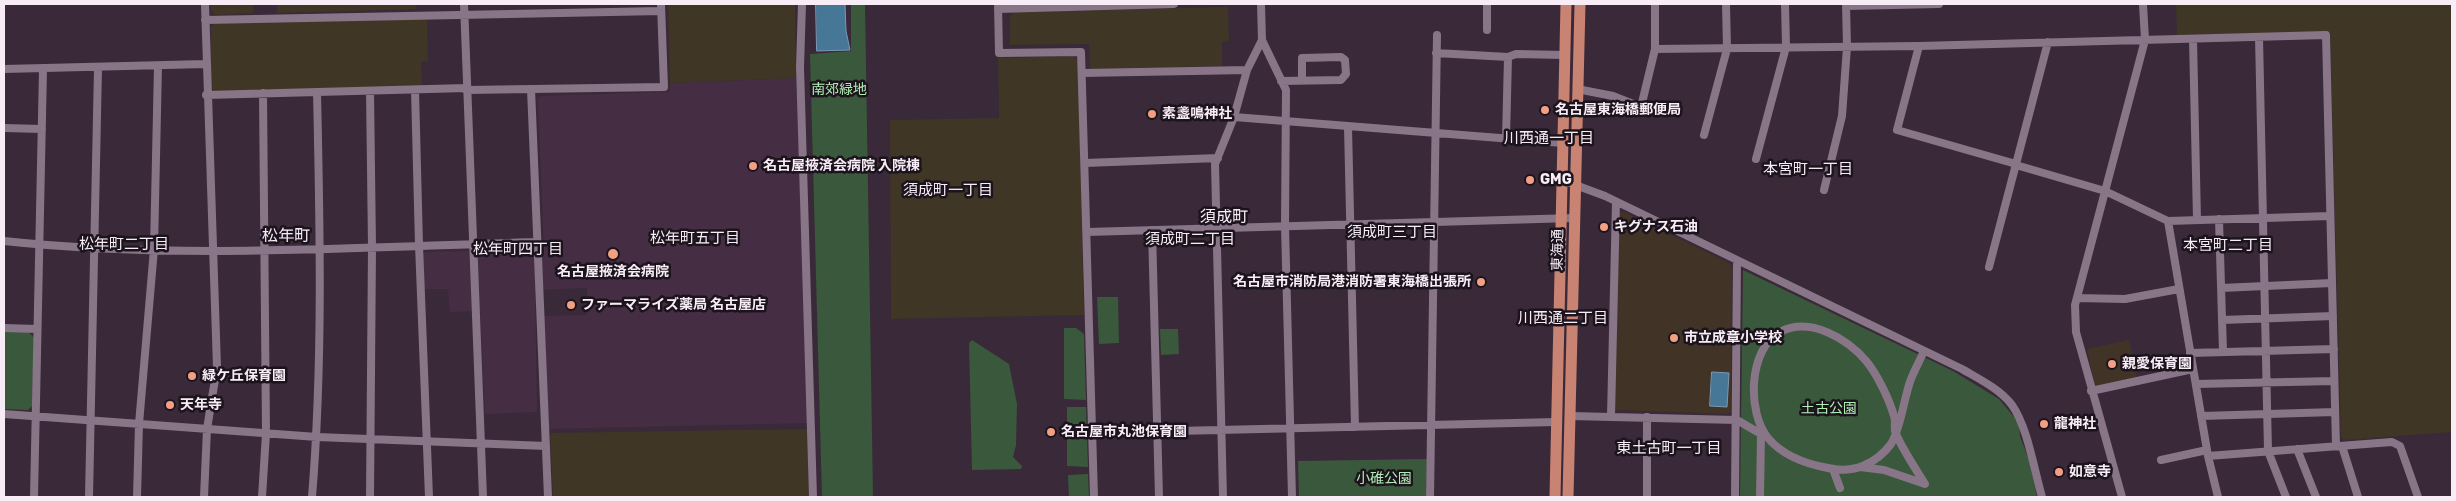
<!DOCTYPE html>
<meta charset="utf-8">
<style>
body{margin:0}
#map{position:relative;width:2456px;height:501px;overflow:hidden;background:#3a2939;font-family:Rubik,sans-serif}
canvas{display:block}
.frame{position:absolute;inset:0;border:5px solid #f8ecf7;pointer-events:none}
</style>
<div id="map">
<canvas width="2456" height="501"></canvas>
<div class="frame"></div>
</div>
<script>
const c = document.querySelector('canvas').getContext('2d');
c.lineJoin = 'round';
function paint(path, color) { c.fillStyle = color; c.fill(path, 'evenodd'); }
function stroke(path, color, width, dash) { c.strokeStyle = color; c.lineWidth = width; c.lineCap = dash ? 'butt' : 'round'; c.setLineDash(dash || []); c.stroke(path); }
function label(font, color, halo, rows, align = 'center') {
  c.font = font + ' Rubik,"Noto Sans JP",sans-serif'; c.lineWidth = 5; c.setLineDash([]); c.textBaseline = 'middle'; c.strokeStyle = halo; c.fillStyle = color; for (const [text, x, y, turn = 0] of rows) {
    c.save(); c.translate(x, y); c.rotate((+turn || 0) * Math.PI / 180); c.textAlign = isNaN(turn) ? turn : align; if (halo) c.strokeText(text, 0, 0); c.fillText(text, 0, 0); c.restore();
  }
}
paint(new Path2D(`
 M 796,78 L 809,423 L 548,429 L 543,316 L 587,315 L 587,288 L 535,290 L 537,412 L 485,414 L 480,311 L 450,312 L 448,289 L 423,289 L 422,256 L 424,252 L 544,250 L 538,98 L 541,96 L 670,92 L 670,83 Z`), '#452e44');
paint(new Path2D(`
 M 211,4 L 253,4 L 253,13 L 215,15 L 211,10 Z
 M 277,4 L 416,4 L 416,9 L 277,13 Z
 M 668,4 L 795,4 L 796,78 L 670,83 Z
 M 2176,4 L 2452,4 L 2452,432 L 2344,440 L 2341,437 L 2330,32 L 2177,35 Z
 M 1228,7 L 1229,41 L 1222,42 L 1222,66 L 1092,69 L 1090,67 L 1089,44 L 1010,45 L 1010,16 L 1014,12 Z
 M 427,19 L 428,61 L 421,62 L 422,86 L 214,91 L 211,87 L 211,27 L 215,23 Z
 M 1073,56 L 1078,61 L 1084,315 L 891,319 L 890,120 L 999,118 L 998,58 Z
 M 807,429 L 809,497 L 553,497 L 550,433 Z`), '#3f3625');
paint(new Path2D(`
 M 1622,211 L 1729,263 L 1732,268 L 1731,411 L 1728,414 L 1616,410 L 1614,407 L 1619,213 Z
 M 2129,340 L 2137,379 L 2095,386 L 2087,349 Z`), '#413426');
paint(new Path2D(`
 M 851,4 L 865,4 L 873,497 L 822,497 L 810,54 L 851,51 Z
 M 1743,270 L 1953,371 L 1999,399 L 2019,423 L 2020,436 L 2029,460 L 2037,497 L 1740,497 Z
 M 1097,297 L 1118,297 L 1119,343 L 1099,344 Z
 M 1064,328 L 1076,328 L 1084,334 L 1086,400 L 1064,399 Z
 M 1160,329 L 1178,329 L 1179,354 L 1161,355 Z
 M 4,332 L 29,332 L 34,338 L 32,406 L 28,410 L 4,409 Z
 M 972,340 L 1009,364 L 1017,404 L 1016,445 L 1013,457 L 1022,466 L 1021,469 L 972,470 L 969,343 Z
 M 1067,407 L 1086,407 L 1088,467 L 1067,466 Z
 M 1427,459 L 1426,497 L 1299,497 L 1298,461 Z
 M 1088,474 L 1089,497 L 1069,497 L 1068,475 Z`), '#3a583b');
const water = new Path2D(`
 M 816,4 L 845,4 L 846,31 L 850,50 L 817,51 Z
 M 1712,372 L 1729,373 L 1727,407 L 1710,406 Z`);
paint(water, '#467796');
stroke(water, '#7b9ab3', 1);
stroke(new Path2D(`
 M 464,4 L 483,497
 M 802,4 L 800,67 L 813,497
 M 998,4 L 999,53 L 1081,52 L 1094,497
 M 1846,6 L 1939,4
 M 998,9 L 1174,4
 M 205,20 L 661,11
 M 1487,30 L 1487,4
 M 2259,37 L 2268,451 L 2286,497
 M 2193,39 L 2197,220
 M 1262,40 L 1286,90 L 1285,226 L 1292,497
 M 1919,46 L 1897,130 L 2016,164
 M 1655,49 L 1919,46 L 2326,35 L 2336,446
 M 1436,53 L 1508,57 L 1506,138
 M 1508,57 L 1516,54 L 1564,55
 M 4,69 L 206,64
 M 1082,73 L 1247,70
 M 1281,81 L 1341,80 L 1346,74 L 1345,60 L 1341,57 L 1302,58 L 1302,80
 M 531,89 L 548,497
 M 1577,89 L 1613,96 L 1641,107 L 1655,49 L 1655,4
 M 415,90 L 419,245 L 429,497
 M 466,90 L 664,87 L 661,4
 M 206,95 L 466,88
 M 1234,117 L 1563,143
 M 1348,127 L 1355,427
 M 4,128 L 42,129
 M 1704,135 L 1727,49 L 1726,4
 M 1756,159 L 1786,47 L 1785,4
 M 1085,163 L 1218,158
 M 2016,165 L 2105,191 L 2168,221 L 2330,216
 M 1562,180 L 1605,196 L 1962,369 C 1979,379 2000,389 2012,405 C 2028,428 2034,470 2042,497
 M 1824,190 L 1842,116 L 1847,47 L 1846,4
 M 2219,219 L 2223,352
 M 2168,221 L 2208,456 L 2218,497
 M 1152,230 L 1159,497
 M 1087,232 L 1574,218
 M 4,241 C 179,260 361,247 538,242
 M 1989,267 L 2048,42
 M 2221,288 L 2332,283
 M 2077,298 L 2125,299 L 2179,289
 M 2222,320 L 2333,316
 M 4,328 L 37,329
 M 2190,353 L 2334,349
 M 2196,384 L 2334,381
 M 2091,391 L 2193,369
 M 4,414 L 317,437 L 546,446
 M 1570,416 L 1737,420 L 1761,434 L 1760,497
 M 1611,416 L 1616,202
 M 2201,416 L 2335,412
 M 1092,433 L 1556,422
 M 2342,446 L 2358,497
 M 2297,449 L 2316,497
 M 2208,456 L 2392,442 L 2400,446 L 2418,497
 M 2161,460 L 2207,450
 M 1860,467 L 1884,470 L 1925,484 C 1917,471 1899,444 1895,431 C 1894,426 1896,421 1894,416 C 1889,399 1878,376 1867,362 C 1848,339 1810,316 1780,332 C 1748,349 1747,413 1768,438 C 1783,456 1806,464 1828,468 C 1853,474 1876,464 1891,444 C 1901,428 1904,397 1911,379 C 1915,369 1920,360 1924,351
 M 1833,469 L 1840,488
 M 34,497 L 43,69
 M 89,497 L 98,68
 M 137,497 L 139,424 L 154,249 L 158,66
 M 204,497 L 207,429 L 217,367 L 205,4
 M 262,497 L 266,434 L 263,93
 M 312,497 C 323,363 320,227 317,92
 M 370,497 L 372,247 L 370,91
 M 1223,497 L 1215,164 L 1234,117 L 1247,70 L 1262,40 L 1261,4
 M 1430,497 L 1437,35
 M 1647,497 L 1647,417
 M 1735,497 L 1737,261
 M 2122,497 L 2076,332 L 2075,305 L 2145,40 L 2143,4`), '#897588', 8);
stroke(new Path2D(`
 M 1555,497 L 1566,4
 M 1568,497 L 1580,4`), '#c88372', 11);
for (const [x, y, r, color] of [
 [1545,110,5,"#f39f84"],
 [1152,114,5,"#f39f84"],
 [753,166,5,"#f39f84"],
 [1530,180,5,"#f39f84"],
 [1604,227,5,"#f39f84"],
 [613,254,6,"#f39f84"],
 [1481,282,5,"#f39f84"],
 [571,305,5,"#f39f84"],
 [1674,338,5,"#f39f84"],
 [2112,364,5,"#f39f84"],
 [192,376,5,"#f39f84"],
 [170,405,5,"#f39f84"],
 [2044,424,5,"#f39f84"],
 [1051,432,5,"#f39f84"],
 [2059,472,5,"#f39f84"]
]) { const dot = new Path2D(); dot.arc(x, y, r, 0, 2 * Math.PI); c.fillStyle = color; c.fill(dot); stroke(dot, '#1c141c', 2); }
label('14px', '#b1eeb3', '#1c141c', [
 ["南郊緑地",839,90],
 ["土古公園",1829,409],
 ["小碓公園",1384,479]
]);
label('bold 14px', '#f8ecf7', '#1c141c', [
 ["名古屋東海橋郵便局",1555,110],
 ["素盞鳴神社",1162,114],
 ["名古屋掖済会病院 入院棟",763,166],
 ["GMG",1540,180],
 ["キグナス石油",1614,227],
 ["名古屋掖済会病院",613,272,"center"],
 ["名古屋市消防局港消防署東海橋出張所",1471,282,"right"],
 ["ファーマライズ薬局 名古屋店",581,305],
 ["市立成章小学校",1684,338],
 ["親愛保育園",2122,364],
 ["緑ケ丘保育園",202,376],
 ["天年寺",180,405],
 ["龍神社",2054,424],
 ["名古屋市丸池保育園",1061,432],
 ["如意寺",2069,472]
], 'left');
label('14px', '#f8ecf7', '#1c141c', [
 ["東海通",1558,250,-89]
]);
label('15px', '#f8ecf7', '#1c141c', [
 ["川西通一丁目",1549,139],
 ["本宮町一丁目",1808,170],
 ["須成町一丁目",948,191],
 ["須成町三丁目",1392,233],
 ["松年町五丁目",695,239],
 ["須成町二丁目",1190,240],
 ["松年町二丁目",124,245],
 ["本宮町二丁目",2228,246],
 ["松年町四丁目",518,250],
 ["川西通二丁目",1563,319],
 ["東土古町一丁目",1669,449]
]);
label('16px', '#f8ecf7', '#1c141c', [
 ["須成町",1224,217],
 ["松年町",286,236]
]);
</script>
